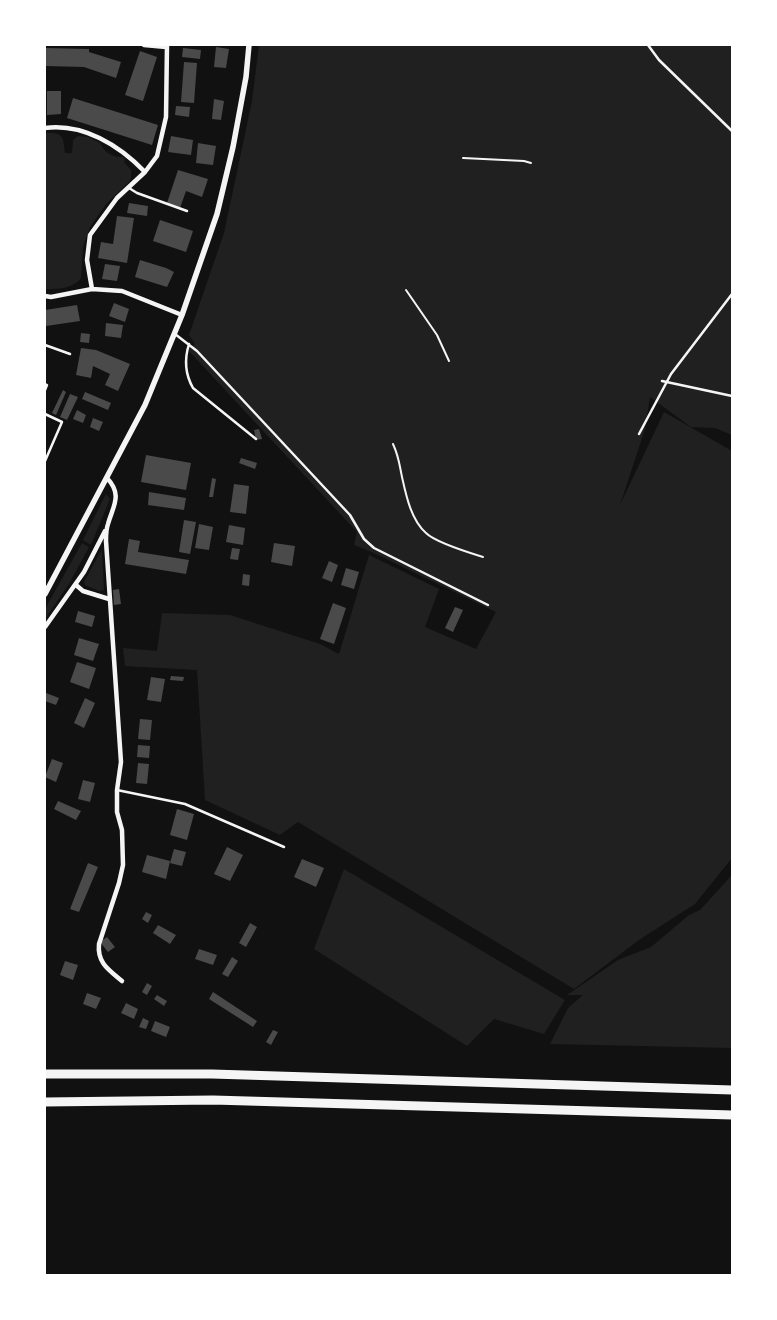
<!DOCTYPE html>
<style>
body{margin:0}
#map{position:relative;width:777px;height:1320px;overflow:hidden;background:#111;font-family:"Fira Sans",sans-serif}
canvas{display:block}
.frame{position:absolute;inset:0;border:46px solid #fff;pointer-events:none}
</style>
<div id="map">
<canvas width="777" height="1320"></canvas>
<div class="frame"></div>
</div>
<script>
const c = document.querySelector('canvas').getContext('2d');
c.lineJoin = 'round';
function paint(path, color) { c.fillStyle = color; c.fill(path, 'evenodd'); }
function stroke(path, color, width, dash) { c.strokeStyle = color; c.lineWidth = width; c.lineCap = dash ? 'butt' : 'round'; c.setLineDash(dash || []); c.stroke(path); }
paint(new Path2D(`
 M 259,45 L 732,45 L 732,435 L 715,428 L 691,427 L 650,397 L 645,429 L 620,505 L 664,412 L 732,451 L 732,858 L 695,904 L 639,940 L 574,989 L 298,822 L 280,835 L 205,800 L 197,670 L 125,666 L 123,648 L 157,651 L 162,613 L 230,615 L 320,644 L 339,654 L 369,555 L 439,589 L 425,627 L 476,649 L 496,612 L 376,554 L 354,545 L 357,532 L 188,350 L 195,344 L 189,335 L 224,233 L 252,101 Z
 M 45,133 C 64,132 63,137 65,153 L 72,153 L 73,140 L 78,136 L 88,137 L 100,143 C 104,152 113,158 123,157 L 125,159 L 124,162 L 131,170 L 131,178 L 129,182 L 107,203 L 90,227 L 83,247 L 81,278 C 73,289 58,289 45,289 Z
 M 106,494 L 110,499 L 91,545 L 83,540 Z
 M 82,543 L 89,547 L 69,584 L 45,619 L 45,609 Z
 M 102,549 L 104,590 L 99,591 L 85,585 L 84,582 Z
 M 344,869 L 565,1000 L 544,1034 L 494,1019 L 467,1046 L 314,949 Z
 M 732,875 L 732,1048 L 550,1044 L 568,1008 L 583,995 L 567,995 L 618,960 L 651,947 L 689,915 L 700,910 Z`), '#202020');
paint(new Path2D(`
 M 216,47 L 229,49 L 226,68 L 214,67 Z
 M 45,48 L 89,49 L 89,52 L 121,62 L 116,78 L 84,67 L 45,66 Z
 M 183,48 L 201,50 L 200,59 L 182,57 Z
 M 140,51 L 157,57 L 143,101 L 125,95 Z
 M 184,62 L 197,63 L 194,103 L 181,102 Z
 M 47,91 L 61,91 L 61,114 L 47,115 Z
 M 73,98 L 158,125 L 152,145 L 67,118 Z
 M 214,99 L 224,101 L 221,120 L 212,119 Z
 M 176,106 L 190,107 L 189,117 L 175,115 Z
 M 171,136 L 193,140 L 191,155 L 168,152 Z
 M 198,143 L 216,146 L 213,165 L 196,163 Z
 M 178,170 L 208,179 L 202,197 L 186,191 L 180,208 L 167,203 Z
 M 129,203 L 148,206 L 147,216 L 127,213 Z
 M 117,216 L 134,218 L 127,263 L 98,258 L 101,242 L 113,244 Z
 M 160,220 L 193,231 L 186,252 L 153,241 Z
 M 140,260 L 166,268 L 174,272 L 167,287 L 135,277 Z
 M 105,264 L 120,266 L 117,281 L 102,279 Z
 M 114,303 L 129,309 L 125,322 L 109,316 Z
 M 77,305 L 80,321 L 46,326 L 45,310 Z
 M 106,323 L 123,325 L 121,338 L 105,336 Z
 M 81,333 L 90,334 L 89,343 L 80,342 Z
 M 81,348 L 96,350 L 130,364 L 118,391 L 105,385 L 110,374 L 93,366 L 91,378 L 76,375 Z
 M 63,390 L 66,392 L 56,415 L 52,413 Z
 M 85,392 L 111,403 L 108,410 L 82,399 Z
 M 70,394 L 78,397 L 67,420 L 60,417 Z
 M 77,410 L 86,415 L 83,423 L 73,419 Z
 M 93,418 L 103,422 L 99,431 L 90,427 Z
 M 259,429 L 262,439 L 256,440 L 254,430 Z
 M 146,455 L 191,463 L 186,490 L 141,482 Z
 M 241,458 L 257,463 L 255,469 L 239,463 Z
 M 212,478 L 216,479 L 213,497 L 209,497 Z
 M 234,484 L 249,486 L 246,514 L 230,512 Z
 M 149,492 L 186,498 L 184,510 L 148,505 Z
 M 184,520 L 196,522 L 190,554 L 179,552 Z
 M 199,524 L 213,527 L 209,550 L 195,548 Z
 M 229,525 L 245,528 L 243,545 L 226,542 Z
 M 129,539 L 140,541 L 138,552 L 189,560 L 186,574 L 125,564 Z
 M 274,543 L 295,546 L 292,566 L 271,562 Z
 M 232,548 L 240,549 L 238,560 L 230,559 Z
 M 329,561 L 338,565 L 332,582 L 322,578 Z
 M 346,568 L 359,572 L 354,589 L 341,585 Z
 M 243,574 L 250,575 L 249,586 L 242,585 Z
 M 119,589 L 121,604 L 114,605 L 113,590 Z
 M 333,603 L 346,608 L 334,644 L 320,639 Z
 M 455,607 L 463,610 L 453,632 L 445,628 Z
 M 78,611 L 95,616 L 92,627 L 75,622 Z
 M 79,638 L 99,644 L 93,661 L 74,655 Z
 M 77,662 L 96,668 L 89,689 L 70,682 Z
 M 171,676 L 184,677 L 183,681 L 170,680 Z
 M 151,677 L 165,679 L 161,702 L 147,700 Z
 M 46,693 L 59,698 L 56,705 L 45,701 Z
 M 85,698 L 95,703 L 84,728 L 74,723 Z
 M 140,719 L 152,720 L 150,740 L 138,739 Z
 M 138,745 L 150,746 L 149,758 L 137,757 Z
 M 52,759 L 63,763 L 56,782 L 45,777 Z
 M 138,763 L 149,764 L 147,784 L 136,783 Z
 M 83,780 L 95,783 L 90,802 L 78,799 Z
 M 58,801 L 81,811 L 76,820 L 54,809 Z
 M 177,809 L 194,814 L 187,840 L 170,835 Z
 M 227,847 L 243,855 L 230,881 L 214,874 Z
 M 174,849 L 186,852 L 182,866 L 170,863 Z
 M 147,855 L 170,861 L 166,879 L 142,872 Z
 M 302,859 L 324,868 L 316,887 L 294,877 Z
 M 88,863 L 98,867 L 79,912 L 70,909 Z
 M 146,912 L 152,915 L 148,923 L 142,919 Z
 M 250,923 L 257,927 L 246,947 L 239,943 Z
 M 158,925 L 176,935 L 170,944 L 153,933 Z
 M 107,937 L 115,947 L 108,952 L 100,942 Z
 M 199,949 L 217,955 L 213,965 L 195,959 Z
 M 232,957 L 238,961 L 228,977 L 222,974 Z
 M 65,961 L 78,965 L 73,980 L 60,975 Z
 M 147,983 L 152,986 L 147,995 L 142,992 Z
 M 213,992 L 257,1021 L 253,1027 L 209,999 Z
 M 87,993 L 101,998 L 96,1009 L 83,1004 Z
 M 157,995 L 167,1001 L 164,1006 L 154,999 Z
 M 126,1003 L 138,1009 L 134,1019 L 121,1013 Z
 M 143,1018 L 149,1021 L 146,1029 L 139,1027 Z
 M 155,1021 L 170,1027 L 166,1037 L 151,1031 Z
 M 273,1030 L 278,1032 L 271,1045 L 266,1042 Z`), '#4a4a4a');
stroke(new Path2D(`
 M 463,158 L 524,161 L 531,163
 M 406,290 L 437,335 L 449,361
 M 393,444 C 399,457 399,463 402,477 C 406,495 411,520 426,533 C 435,542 470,553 483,557`), '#f5f5f5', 2);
stroke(new Path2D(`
 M 648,45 L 659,60 L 732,131
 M 129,188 L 137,193 L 187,211
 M 175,334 L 197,351 L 350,515 L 364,539 L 374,548 L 488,605
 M 189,344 C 184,360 185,374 193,388 L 256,439
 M 45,345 L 70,354
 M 662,381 L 732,396
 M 45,384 L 47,385 L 45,390
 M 45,414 L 62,422 L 45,461
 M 639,434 L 671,374 L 732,294
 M 117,790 L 185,804 L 284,847`), '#f5f5f5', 2.5);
stroke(new Path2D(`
 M 144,45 L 166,47
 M 45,128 C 83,123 119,145 145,172
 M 92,289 L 87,260 L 90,235 L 117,198 L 145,172 L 157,156 L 166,117 L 167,45
 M 45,296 L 51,297 L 92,289 L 122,291 L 182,315
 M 107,478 C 123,495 113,506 108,524 C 106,529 106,535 106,541 L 121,762 L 117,790 L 117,812 L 122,830 L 123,865 L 119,883 L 99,944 C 97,963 109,970 122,981
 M 76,585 L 83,591 L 109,599
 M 45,627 L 84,572 L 105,531`), '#f5f5f5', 4.5);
stroke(new Path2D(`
 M 45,594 L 145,405 L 182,315 L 217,214 L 233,147 L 246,77 L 249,45`), '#f5f5f5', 5.5);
stroke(new Path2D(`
 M 45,1074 L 212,1074 L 732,1090
 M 45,1102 L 213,1100 L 732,1115`), '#f5f5f5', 9);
</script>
